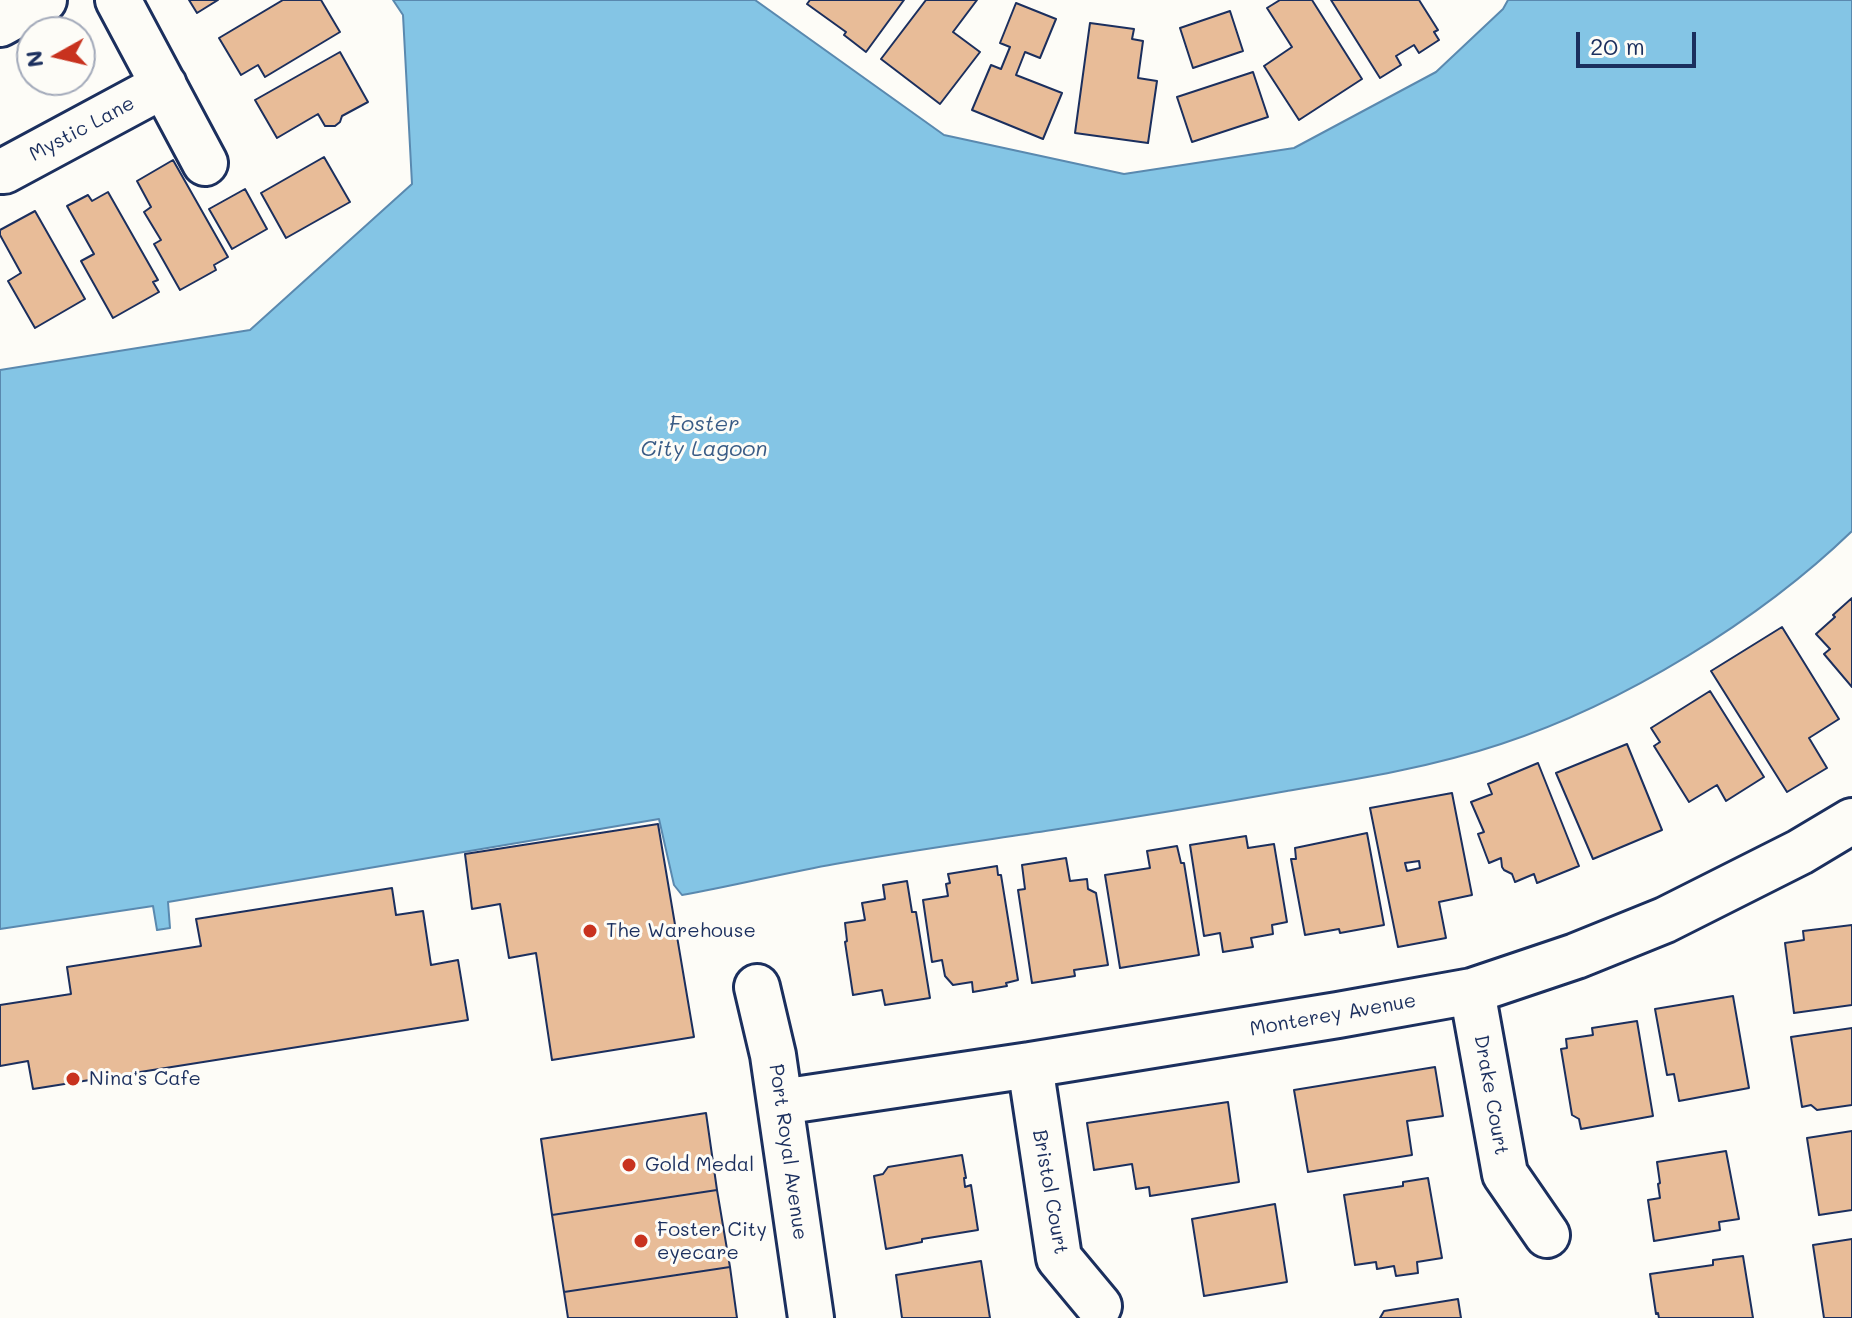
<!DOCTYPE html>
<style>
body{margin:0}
#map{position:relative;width:1852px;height:1318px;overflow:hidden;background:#fdfcf7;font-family:Mali,sans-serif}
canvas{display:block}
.north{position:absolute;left:16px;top:16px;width:80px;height:80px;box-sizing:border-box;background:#fdfcf7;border:2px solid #a3aaba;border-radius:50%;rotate:262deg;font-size:22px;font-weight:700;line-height:32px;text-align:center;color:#1b2f5e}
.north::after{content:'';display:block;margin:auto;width:28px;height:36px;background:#c8321e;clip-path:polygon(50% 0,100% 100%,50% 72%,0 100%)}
.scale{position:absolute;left:1576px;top:32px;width:120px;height:36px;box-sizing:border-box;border:4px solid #1b2f5e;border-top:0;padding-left:10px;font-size:24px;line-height:28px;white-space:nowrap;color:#1b2f5e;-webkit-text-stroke:6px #fdfcf7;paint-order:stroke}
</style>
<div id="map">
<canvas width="1852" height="1318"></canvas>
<div class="north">N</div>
<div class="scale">20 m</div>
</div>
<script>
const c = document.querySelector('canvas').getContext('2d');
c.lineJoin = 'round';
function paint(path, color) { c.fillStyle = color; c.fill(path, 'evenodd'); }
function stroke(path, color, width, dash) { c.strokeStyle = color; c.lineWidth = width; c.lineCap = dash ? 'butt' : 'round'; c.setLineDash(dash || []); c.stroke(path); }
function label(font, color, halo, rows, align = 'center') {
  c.font = font + ' Mali,sans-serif'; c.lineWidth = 6; c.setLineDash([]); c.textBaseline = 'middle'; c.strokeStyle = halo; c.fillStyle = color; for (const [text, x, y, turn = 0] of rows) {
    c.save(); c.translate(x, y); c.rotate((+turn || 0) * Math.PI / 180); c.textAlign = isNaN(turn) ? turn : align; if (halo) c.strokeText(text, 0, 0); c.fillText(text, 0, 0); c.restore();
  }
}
const water = new Path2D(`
 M 393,0 L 755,0 L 944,135 L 1124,174 L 1294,148 L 1436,72 L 1503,9 L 1508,0 L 1852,0 L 1852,531 C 1760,620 1623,704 1501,744 C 1432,767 1359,779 1287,791 C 1209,805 1131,818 1052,830 C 980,841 907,851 835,864 C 784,873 734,886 682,895 L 674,885 L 659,819 L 168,902 L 170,928 L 157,930 L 153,906 L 0,929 L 0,370 L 250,330 L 412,184 L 403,15 Z`);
paint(water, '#84c5e5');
stroke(water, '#5a89af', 2);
const building = new Path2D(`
 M 189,0 L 218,0 L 197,13 Z
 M 283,0 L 321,0 L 340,32 L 265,77 L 258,65 L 241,75 L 219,38 Z
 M 810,0 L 904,0 L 866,52 L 844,35 L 846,32 L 807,4 Z
 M 926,0 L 977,0 L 953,32 L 980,52 L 940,104 L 881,59 Z
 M 1280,0 L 1312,0 L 1362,79 L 1299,120 L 1264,66 L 1292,47 L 1267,8 Z
 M 1331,0 L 1419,0 L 1438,30 L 1434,32 L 1439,40 L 1419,53 L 1414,45 L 1396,56 L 1401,65 L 1380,78 Z
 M 1016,3 L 1056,19 L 1040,58 L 1025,52 L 1016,75 L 1062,93 L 1043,139 L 972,110 L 991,65 L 1001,69 L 1010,47 L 1000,43 Z
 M 1230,11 L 1243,51 L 1193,68 L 1180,28 Z
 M 1090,23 L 1134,29 L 1132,39 L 1143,41 L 1138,78 L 1157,81 L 1148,143 L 1075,133 Z
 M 340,52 L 368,102 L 342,116 L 340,122 L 335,126 L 325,126 L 318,114 L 277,138 L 255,100 Z
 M 1253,72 L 1268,117 L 1192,142 L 1177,97 Z
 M 324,157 L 350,202 L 286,238 L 261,193 Z
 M 173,160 L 228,257 L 214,265 L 216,270 L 180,290 L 154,244 L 161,240 L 144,212 L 151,207 L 137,181 Z
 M 245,189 L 267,229 L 232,249 L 209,209 Z
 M 108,192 L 158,280 L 153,282 L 159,292 L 113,318 L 81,261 L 94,254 L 67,206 L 88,195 L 92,201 Z
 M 35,211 L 85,299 L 35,328 L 8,281 L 21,273 L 0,235 L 0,230 Z
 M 1852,598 L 1852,687 L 1824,654 L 1830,649 L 1816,634 L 1835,617 L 1833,615 Z
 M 1782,627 L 1839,719 L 1809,738 L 1827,768 L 1787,792 L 1711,671 Z
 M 1710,691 L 1764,777 L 1726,801 L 1717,785 L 1689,802 L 1654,746 L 1660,742 L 1651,728 Z
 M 1627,744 L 1662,830 L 1593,859 L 1556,773 Z
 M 1538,763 L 1579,866 L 1537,883 L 1534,874 L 1515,882 L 1512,874 L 1504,870 L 1502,867 L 1501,858 L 1489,863 L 1478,834 L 1484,832 L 1471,802 L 1492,794 L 1488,784 Z
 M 1452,793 L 1472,895 L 1439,902 L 1446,938 L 1398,947 L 1370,808 ZM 1419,861 L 1420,868 L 1407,871 L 1405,863 Z
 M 658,824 L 694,1037 L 552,1060 L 536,953 L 509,958 L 500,904 L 472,909 L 465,854 Z
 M 1367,833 L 1384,925 L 1340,933 L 1339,929 L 1305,935 L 1291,859 L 1296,859 L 1295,848 Z
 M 1246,836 L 1248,848 L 1274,844 L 1287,922 L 1272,925 L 1273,934 L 1251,938 L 1253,947 L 1223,952 L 1220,933 L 1204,936 L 1190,845 Z
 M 1177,846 L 1181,863 L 1184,863 L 1199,955 L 1120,968 L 1105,875 L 1150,868 L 1147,851 Z
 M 1066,858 L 1070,881 L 1087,879 L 1088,889 L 1096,893 L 1108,965 L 1074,970 L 1075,976 L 1032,983 L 1018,890 L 1025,889 L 1022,865 Z
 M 997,866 L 998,875 L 1001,875 L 1018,980 L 1006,983 L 1007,986 L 973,992 L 972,982 L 953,985 L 945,976 L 942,960 L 932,962 L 923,900 L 948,896 L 946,884 L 950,883 L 948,874 Z
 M 907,881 L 912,912 L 916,912 L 930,998 L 885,1005 L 882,990 L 853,995 L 845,942 L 847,941 L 845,923 L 865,920 L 862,903 L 885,899 L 883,885 Z
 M 392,888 L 396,915 L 423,911 L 431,965 L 458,960 L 468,1020 L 33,1089 L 28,1061 L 0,1066 L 0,1005 L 71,994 L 67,967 L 201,946 L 196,919 Z
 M 1852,925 L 1852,1005 L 1794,1013 L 1785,943 L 1804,940 L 1803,931 Z
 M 1733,996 L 1749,1088 L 1679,1101 L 1674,1074 L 1667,1075 L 1655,1009 Z
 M 1637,1021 L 1653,1116 L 1581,1129 L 1579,1119 L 1572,1115 L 1561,1049 L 1567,1048 L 1566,1039 L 1593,1035 L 1592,1028 Z
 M 1852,1028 L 1852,1105 L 1817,1110 L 1811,1105 L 1802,1107 L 1791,1037 Z
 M 1435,1067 L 1443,1116 L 1407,1121 L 1412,1155 L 1308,1172 L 1294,1090 Z
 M 1228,1102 L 1239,1182 L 1150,1196 L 1149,1187 L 1136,1189 L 1132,1164 L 1094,1170 L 1087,1123 Z
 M 706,1113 L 717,1190 L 552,1215 L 541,1139 Z
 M 1852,1131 L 1852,1210 L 1819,1215 L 1807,1138 Z
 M 1726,1151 L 1739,1219 L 1719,1222 L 1720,1230 L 1654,1241 L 1648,1200 L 1660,1198 L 1658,1184 L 1660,1183 L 1657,1162 Z
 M 962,1155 L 966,1178 L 964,1178 L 965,1187 L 971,1185 L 978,1230 L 922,1239 L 922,1242 L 886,1249 L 874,1176 L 883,1174 L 888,1167 Z
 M 1428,1178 L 1442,1258 L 1417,1262 L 1418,1273 L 1396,1276 L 1394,1266 L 1377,1269 L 1376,1262 L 1355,1265 L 1344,1195 L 1403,1186 L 1403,1182 Z
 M 717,1190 L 730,1267 L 564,1292 L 552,1215 Z
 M 1275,1204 L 1287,1282 L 1204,1296 L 1192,1219 Z
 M 1852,1239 L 1852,1318 L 1824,1318 L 1813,1245 Z
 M 1743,1256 L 1753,1318 L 1659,1318 L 1658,1313 L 1656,1314 L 1650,1274 L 1713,1265 L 1713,1260 Z
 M 981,1261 L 990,1318 L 902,1318 L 896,1275 Z
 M 730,1267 L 737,1318 L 568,1318 L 564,1292 Z
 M 1458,1299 L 1461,1318 L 1380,1318 L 1384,1311 Z`);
paint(building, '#e8bc98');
stroke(building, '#1b2f5e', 2);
const minor = new Path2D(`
 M 118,0 L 205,163
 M 0,24 L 44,0
 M 0,171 L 4,171 L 164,85
 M 757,987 L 773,1055 L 811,1318
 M 1472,991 L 1505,1174 L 1547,1235
 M 1030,1065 L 1059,1258 L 1099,1306
 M 781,1102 L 1030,1065 L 1338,1015 L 1472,991 L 1576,956 L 1665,920 L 1800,852 L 1852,821`);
stroke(minor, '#1b2f5e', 50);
stroke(minor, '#fdfcf7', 44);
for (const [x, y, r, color] of [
 [590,931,8,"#c8321e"],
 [73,1079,8,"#c8321e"],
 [629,1165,8,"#c8321e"],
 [641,1241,8,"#c8321e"]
]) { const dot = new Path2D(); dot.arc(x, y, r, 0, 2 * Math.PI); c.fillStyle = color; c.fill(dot); stroke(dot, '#fdfcf7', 3); }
label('20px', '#1b2f5e', '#fdfcf7', [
 ["Mystic Lane",82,129,-28],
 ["Monterey Avenue",1333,1015,-10],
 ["Drake Court",1491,1095,80],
 ["Port Royal Avenue",788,1152,82],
 ["Bristol Court",1050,1192,80]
]);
label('20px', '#1b2f5e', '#fdfcf7', [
 ["The Warehouse",606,931],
 ["Nina's Cafe",89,1079],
 ["Gold Medal",645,1165],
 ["Foster City",657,1230],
 ["eyecare",657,1253]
], 'left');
label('italic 22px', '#3a5c86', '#fdfcf7', [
 ["Foster",704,424],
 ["City Lagoon",704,449]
]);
</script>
